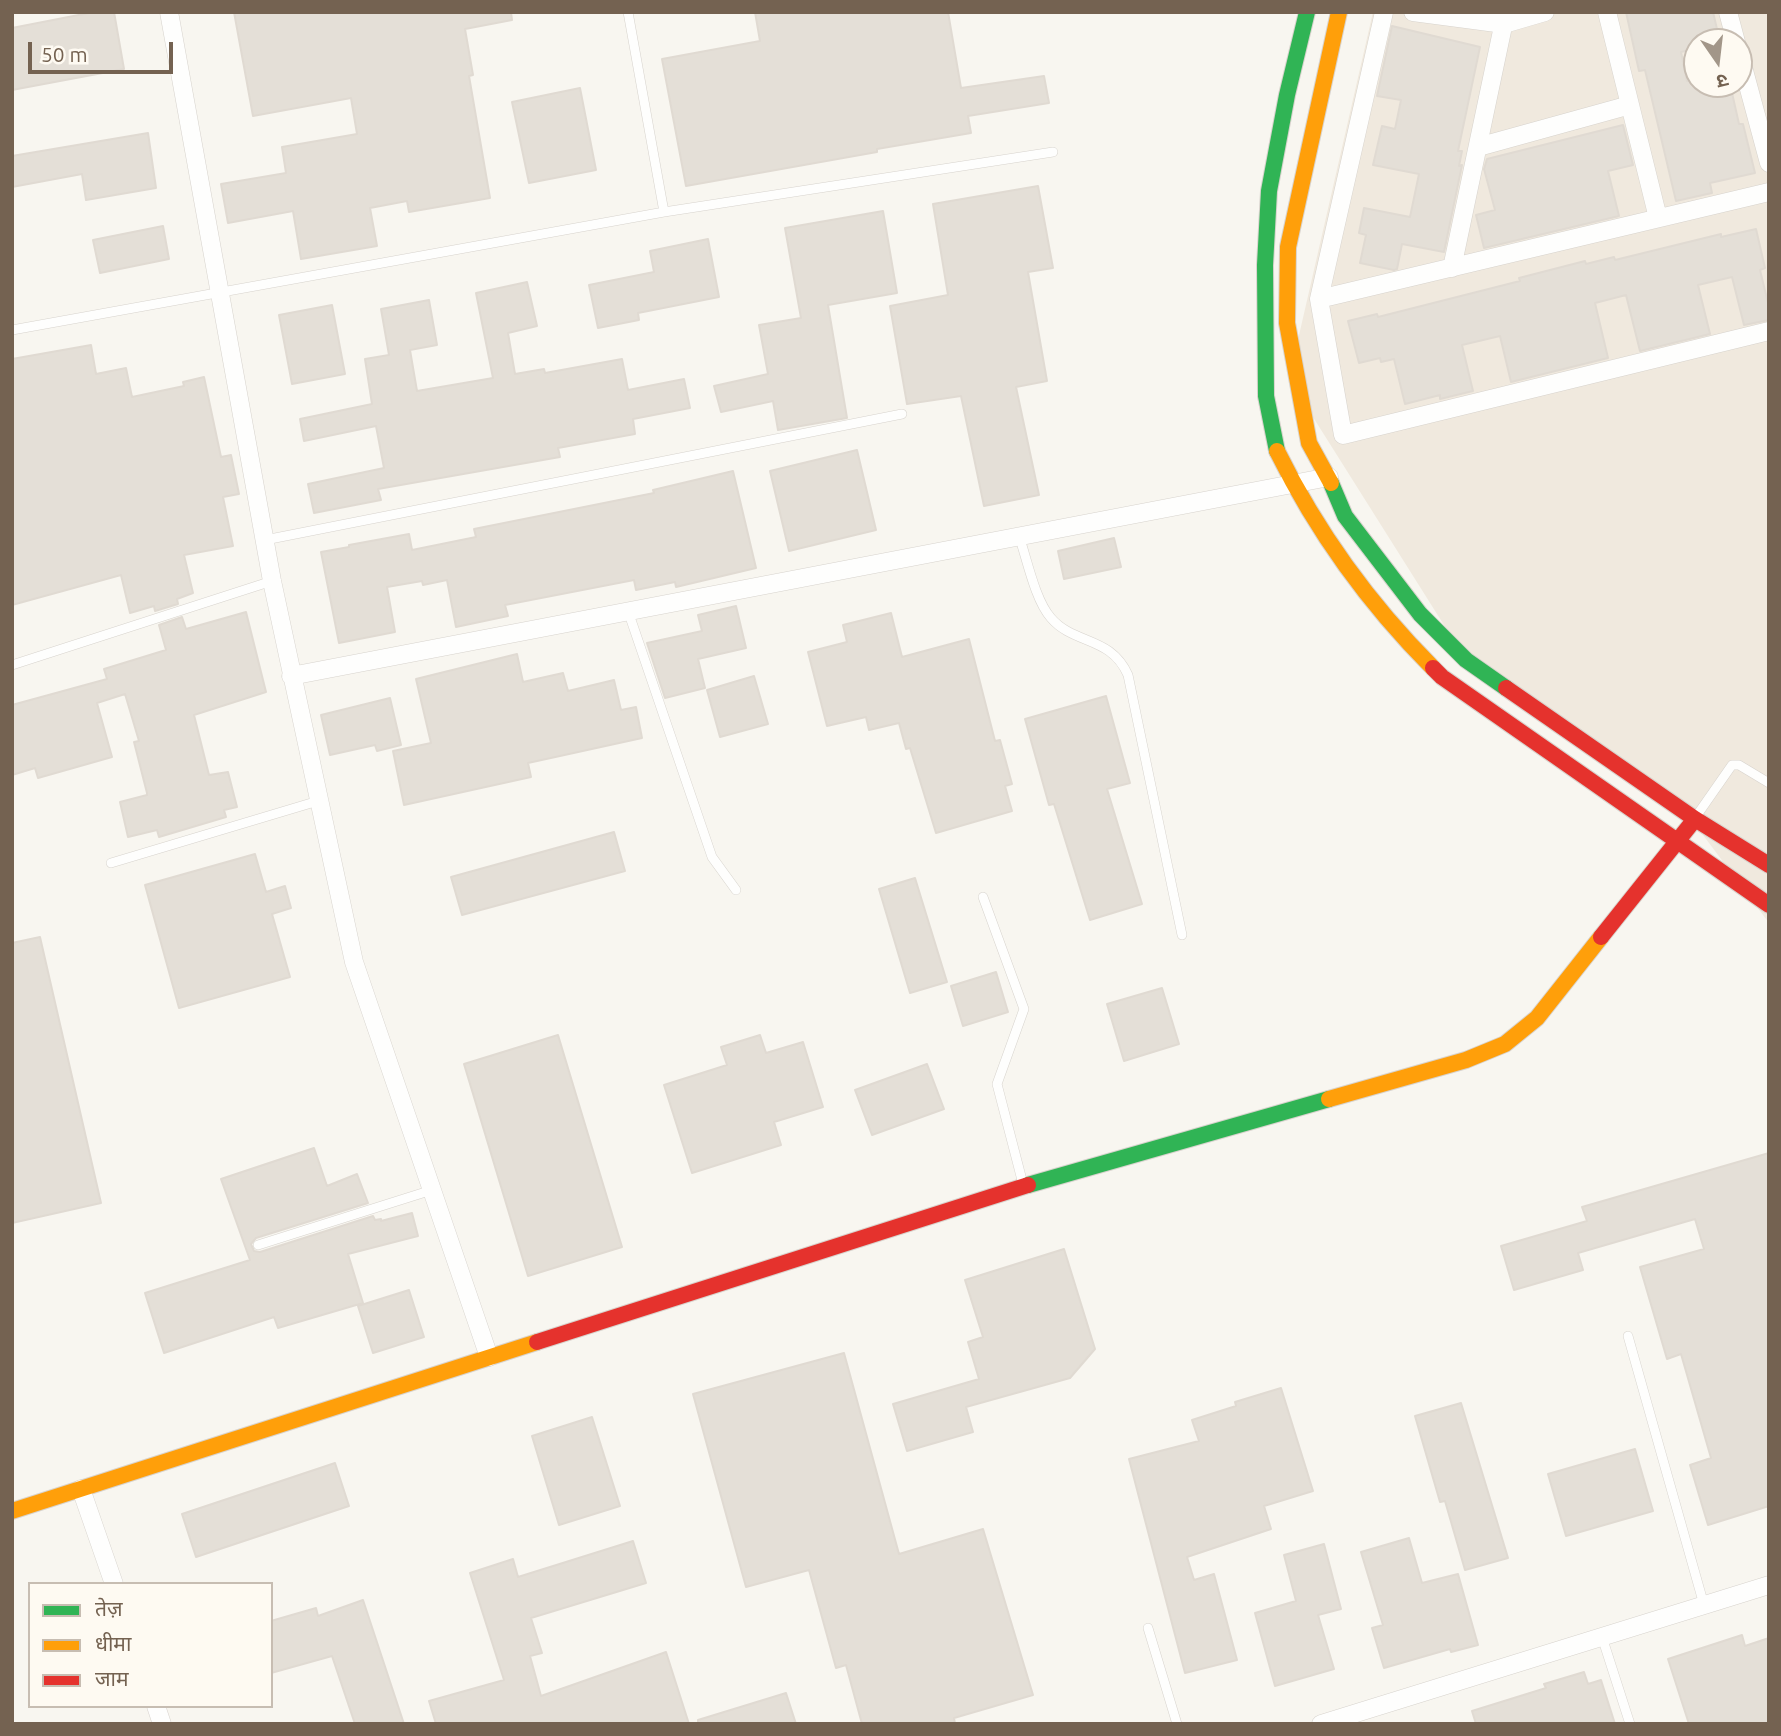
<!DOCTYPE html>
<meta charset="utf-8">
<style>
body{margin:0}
#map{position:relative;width:1781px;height:1736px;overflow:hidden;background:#f8f6f0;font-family:Ubuntu,"Noto Sans Devanagari",sans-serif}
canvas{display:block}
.frame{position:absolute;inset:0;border:14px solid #746251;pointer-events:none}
.legend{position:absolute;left:28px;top:1582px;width:245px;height:126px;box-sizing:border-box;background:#fefaf2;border:2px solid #c7bdb2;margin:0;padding:9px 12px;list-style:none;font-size:21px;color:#746251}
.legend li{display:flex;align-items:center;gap:14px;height:35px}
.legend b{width:35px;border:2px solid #c7bdb2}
.north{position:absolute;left:1683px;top:28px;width:70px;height:70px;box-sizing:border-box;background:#fefaf2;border:2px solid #c7bdb2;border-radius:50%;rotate:166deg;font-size:19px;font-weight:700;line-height:28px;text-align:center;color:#746251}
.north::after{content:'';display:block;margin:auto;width:24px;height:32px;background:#a29689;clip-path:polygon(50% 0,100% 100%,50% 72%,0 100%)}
.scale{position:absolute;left:28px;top:42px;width:145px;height:32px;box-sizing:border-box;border:4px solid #746251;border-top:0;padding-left:9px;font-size:21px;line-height:24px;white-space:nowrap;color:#746251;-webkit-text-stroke:5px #fefaf2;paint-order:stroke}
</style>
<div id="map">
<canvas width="1781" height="1736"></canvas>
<div class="frame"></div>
<ul class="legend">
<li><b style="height:9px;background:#30b455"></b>तेज़</li>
<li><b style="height:9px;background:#ff9f0a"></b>धीमा</li>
<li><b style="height:9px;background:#e5322d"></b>जाम</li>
</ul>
<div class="north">उ</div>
<div class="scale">50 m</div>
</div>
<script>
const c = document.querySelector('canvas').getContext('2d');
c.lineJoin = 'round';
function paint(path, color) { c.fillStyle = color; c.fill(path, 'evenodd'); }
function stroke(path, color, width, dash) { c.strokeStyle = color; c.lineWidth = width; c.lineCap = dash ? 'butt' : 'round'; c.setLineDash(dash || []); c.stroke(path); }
paint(new Path2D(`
 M 1373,12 L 1769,12 L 1769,923 L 1694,823 L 1466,660 L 1289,379 ZM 1697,42 L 1739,42 L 1739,84 L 1697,84 Z`), '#f0e9de');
const building = new Path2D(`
 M 94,12 L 114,12 L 124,69 L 12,90 L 12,28 Z
 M 234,12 L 511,12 L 512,20 L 465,29 L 473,75 L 469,76 L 490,198 L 409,212 L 407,201 L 370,208 L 377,246 L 301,259 L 293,211 L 228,223 L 221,184 L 286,173 L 282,147 L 357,134 L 351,98 L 253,116 Z
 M 755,12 L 948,12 L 961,88 L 1044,76 L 1049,103 L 968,116 L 971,133 L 877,149 L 877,152 L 686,186 L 662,59 L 760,41 Z
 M 1626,12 L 1713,12 L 1720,42 L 1697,42 L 1697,48 L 1681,52 L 1687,81 L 1697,79 L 1697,84 L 1730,84 L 1739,124 L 1743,124 L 1755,173 L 1710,183 L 1712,193 L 1676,201 L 1645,70 L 1639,71 Z
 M 1392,26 L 1480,47 L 1458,151 L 1462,151 L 1459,166 L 1462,165 L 1444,252 L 1402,244 L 1397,269 L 1394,270 L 1360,263 L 1366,235 L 1359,233 L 1364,208 L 1410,217 L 1419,174 L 1373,165 L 1382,126 L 1395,129 L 1401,100 L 1377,96 Z
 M 580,88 L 596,170 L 529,183 L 512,102 Z
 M 1623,125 L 1633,165 L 1608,171 L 1619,216 L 1484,248 L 1476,215 L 1495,210 L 1484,169 L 1487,159 Z
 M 148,133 L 156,188 L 86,200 L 82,174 L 12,187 L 12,156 Z
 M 1038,186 L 1053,268 L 1028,272 L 1047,381 L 1016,387 L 1039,495 L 984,506 L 961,396 L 907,404 L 890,306 L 948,295 L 933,204 Z
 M 883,211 L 897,293 L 828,305 L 847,418 L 778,430 L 773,401 L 721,412 L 714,386 L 768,374 L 759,325 L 801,318 L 785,228 Z
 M 163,226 L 169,259 L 100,273 L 93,240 Z
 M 1756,229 L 1765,268 L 1760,270 L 1769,307 L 1769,320 L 1744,325 L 1732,277 L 1698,285 L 1710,334 L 1640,351 L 1626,295 L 1595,303 L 1608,358 L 1511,382 L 1500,336 L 1462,345 L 1473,391 L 1440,399 L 1440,395 L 1405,404 L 1394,359 L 1381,362 L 1380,358 L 1359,363 L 1348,321 L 1377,314 L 1378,317 L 1453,298 L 1520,281 L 1519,278 L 1585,261 L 1586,264 L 1614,257 L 1615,260 L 1721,234 L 1721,237 Z
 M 708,239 L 719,297 L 638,313 L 639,320 L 598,328 L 589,285 L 654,272 L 650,251 Z
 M 527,282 L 537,326 L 508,333 L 515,374 L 544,369 L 545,373 L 622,359 L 628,390 L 684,379 L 690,408 L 633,419 L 635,434 L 558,448 L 560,457 L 378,489 L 381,500 L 314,513 L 308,484 L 384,468 L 376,426 L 304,441 L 300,419 L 372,404 L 365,359 L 389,355 L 381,309 L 429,300 L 437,345 L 410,350 L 417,391 L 493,378 L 476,293 Z
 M 332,305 L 345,374 L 292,384 L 279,315 Z
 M 91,345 L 96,374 L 126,368 L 132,397 L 184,386 L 183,382 L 204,377 L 221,457 L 231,455 L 239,494 L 223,497 L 233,546 L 184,555 L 193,593 L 177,599 L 178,604 L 155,611 L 154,606 L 130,613 L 121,575 L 12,605 L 12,359 Z
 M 857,450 L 876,530 L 789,551 L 770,471 Z
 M 733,471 L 756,568 L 676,587 L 675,582 L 636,590 L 634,580 L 505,605 L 508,616 L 456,627 L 447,580 L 423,585 L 422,581 L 387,587 L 395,632 L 339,643 L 321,552 L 349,547 L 349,545 L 409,534 L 412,550 L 476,537 L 474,529 L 654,493 L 653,490 Z
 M 1114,538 L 1121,567 L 1064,579 L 1058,551 Z
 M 736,606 L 746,648 L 698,659 L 705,688 L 665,698 L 647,643 L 702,631 L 698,615 Z
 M 246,612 L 266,692 L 194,715 L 209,775 L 228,772 L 237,807 L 224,810 L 226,817 L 159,837 L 157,830 L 128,837 L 120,802 L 147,795 L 147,793 L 134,742 L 139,741 L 125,694 L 97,703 L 112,757 L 38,778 L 35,768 L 12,775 L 12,705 L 107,679 L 104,669 L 166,650 L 159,625 L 182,617 L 186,629 Z
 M 891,613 L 902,657 L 969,639 L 995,741 L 1000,740 L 1012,784 L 1005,786 L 1012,811 L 936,833 L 910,748 L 906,749 L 899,723 L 869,730 L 866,717 L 827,726 L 808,652 L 847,642 L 843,625 Z
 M 517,654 L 523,682 L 563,673 L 568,691 L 614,680 L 621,710 L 636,707 L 642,738 L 528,763 L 531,777 L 404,805 L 393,751 L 431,743 L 416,679 Z
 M 754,676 L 768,724 L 720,737 L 707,690 Z
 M 1106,696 L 1130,783 L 1107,789 L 1142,904 L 1090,920 L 1054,804 L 1049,805 L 1025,719 Z
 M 390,698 L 401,745 L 377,751 L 375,745 L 330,755 L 321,715 Z
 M 614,832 L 625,871 L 462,915 L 451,877 Z
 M 255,854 L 266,892 L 285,886 L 291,908 L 272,914 L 290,977 L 179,1008 L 145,885 Z
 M 915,878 L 947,982 L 910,993 L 879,889 Z
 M 40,937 L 101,1203 L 12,1223 L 12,943 Z
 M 996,972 L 1008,1012 L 963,1026 L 951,986 Z
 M 1162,988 L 1179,1044 L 1124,1061 L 1107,1004 Z
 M 558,1035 L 622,1247 L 528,1276 L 464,1064 Z
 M 760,1035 L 766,1053 L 803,1042 L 823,1107 L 774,1122 L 781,1145 L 692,1173 L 664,1085 L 727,1065 L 721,1047 Z
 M 927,1064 L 944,1109 L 872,1135 L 855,1090 Z
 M 314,1148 L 327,1186 L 357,1174 L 368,1203 L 256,1238 L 251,1244 L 254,1251 L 260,1252 L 373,1216 L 375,1220 L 381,1219 L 381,1221 L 412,1213 L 418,1236 L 348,1254 L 363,1303 L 278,1328 L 274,1317 L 164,1353 L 145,1293 L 250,1260 L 221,1179 Z
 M 1769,1153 L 1769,1506 L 1708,1525 L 1690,1465 L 1711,1458 L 1681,1354 L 1667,1359 L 1640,1267 L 1704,1249 L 1695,1219 L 1578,1253 L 1583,1270 L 1514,1290 L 1501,1246 L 1587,1221 L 1582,1207 Z
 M 1064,1249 L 1095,1349 L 1070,1378 L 966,1407 L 973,1432 L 907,1451 L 893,1404 L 979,1379 L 968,1342 L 983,1337 L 965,1280 Z
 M 409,1290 L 424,1337 L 373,1353 L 358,1306 Z
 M 844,1353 L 899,1554 L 983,1529 L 1033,1695 L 954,1718 L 955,1724 L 862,1724 L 846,1665 L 836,1668 L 809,1570 L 746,1587 L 693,1394 Z
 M 1281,1388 L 1313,1491 L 1264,1506 L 1271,1529 L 1187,1557 L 1194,1580 L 1214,1574 L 1237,1660 L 1185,1673 L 1129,1459 L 1199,1441 L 1192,1420 L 1236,1406 L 1235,1402 Z
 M 1461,1403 L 1508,1558 L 1465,1570 L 1445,1501 L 1440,1502 L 1415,1416 Z
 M 592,1417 L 620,1506 L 559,1525 L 532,1436 Z
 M 1635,1449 L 1653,1511 L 1566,1536 L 1548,1474 Z
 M 335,1463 L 349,1506 L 196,1557 L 182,1514 Z
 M 1409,1538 L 1422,1583 L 1458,1574 L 1478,1645 L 1451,1652 L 1450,1649 L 1384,1668 L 1372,1628 L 1383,1625 L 1361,1552 Z
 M 633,1541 L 646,1583 L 531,1618 L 542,1653 L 530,1656 L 541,1696 L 666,1652 L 689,1724 L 436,1724 L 429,1701 L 504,1680 L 470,1573 L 513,1559 L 518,1577 Z
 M 1324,1544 L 1341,1609 L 1318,1615 L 1334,1669 L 1275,1686 L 1255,1613 L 1296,1601 L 1284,1555 Z
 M 363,1600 L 404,1724 L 355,1724 L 332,1656 L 271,1673 L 271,1621 L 316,1608 L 318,1616 Z
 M 1742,1635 L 1745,1646 L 1769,1638 L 1769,1724 L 1689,1724 L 1668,1659 Z
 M 1584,1672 L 1588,1684 L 1601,1680 L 1615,1724 L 1476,1724 L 1472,1711 L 1546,1688 L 1544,1684 Z
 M 786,1693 L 796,1724 L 698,1724 L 698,1720 Z`);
paint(building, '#e4dfd7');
stroke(building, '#e0dad2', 2);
const lane = new Path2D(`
 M 628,12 L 664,212
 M 12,330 L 664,212 L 1053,152
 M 1019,536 C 1027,559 1035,600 1051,618 C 1074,645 1111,636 1128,675 L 1182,935
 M 265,540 L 902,414
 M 628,611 L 712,857 L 736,890
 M 12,665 L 272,581
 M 1695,818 L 1732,765 L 1739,765 L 1769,783
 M 111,863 L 318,801
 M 983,897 L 1024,1009 L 997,1084 L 1023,1184
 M 258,1245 L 432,1190
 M 1628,1336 L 1704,1605
 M 1148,1628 L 1177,1724
 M 1602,1637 L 1630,1724`);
const street = new Path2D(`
 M 169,12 L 272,581 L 354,962 L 489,1357
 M 1384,12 L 1319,299 L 1343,435 L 1769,331
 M 1413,12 L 1504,24 L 1545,12
 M 1607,12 L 1658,218
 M 1728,12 L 1736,42
 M 1739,52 L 1769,163
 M 1478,147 L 1630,105
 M 1452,268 L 1506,12
 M 1319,299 L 1769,192
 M 291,676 L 1329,477
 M 81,1489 L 114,1584
 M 156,1706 L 162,1724
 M 1321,1724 L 1769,1585`);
const fast = new Path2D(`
 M 1277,451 L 1266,396 L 1265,265 L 1269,191 L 1287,95 L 1307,12
 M 1331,483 L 1345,516 L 1420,614 L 1466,660 L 1506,688
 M 1028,1185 L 1329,1099`);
const slow = new Path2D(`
 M 1277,451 C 1317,532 1370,605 1433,668
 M 1331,483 L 1309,443 L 1287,323 L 1288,247 L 1339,12
 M 1329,1099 L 1466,1060 L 1505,1044 L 1537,1018 L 1601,937
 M 12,1511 L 537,1342`);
const jam = new Path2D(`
 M 1433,668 L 1442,677 L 1769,905
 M 1506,688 L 1695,819 L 1769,865
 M 1601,937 L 1695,819
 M 537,1342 L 1028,1185`);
stroke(lane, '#d7d3cd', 10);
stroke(street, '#d7d3cd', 19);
stroke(fast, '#d8d3cd', 18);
stroke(slow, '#d8d3cd', 18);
stroke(jam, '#d8d3cd', 18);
stroke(lane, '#fefefd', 9);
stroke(street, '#fefefd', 18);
stroke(fast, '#30b455', 16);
stroke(slow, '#ff9f0a', 16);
stroke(jam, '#e5322d', 16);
</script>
